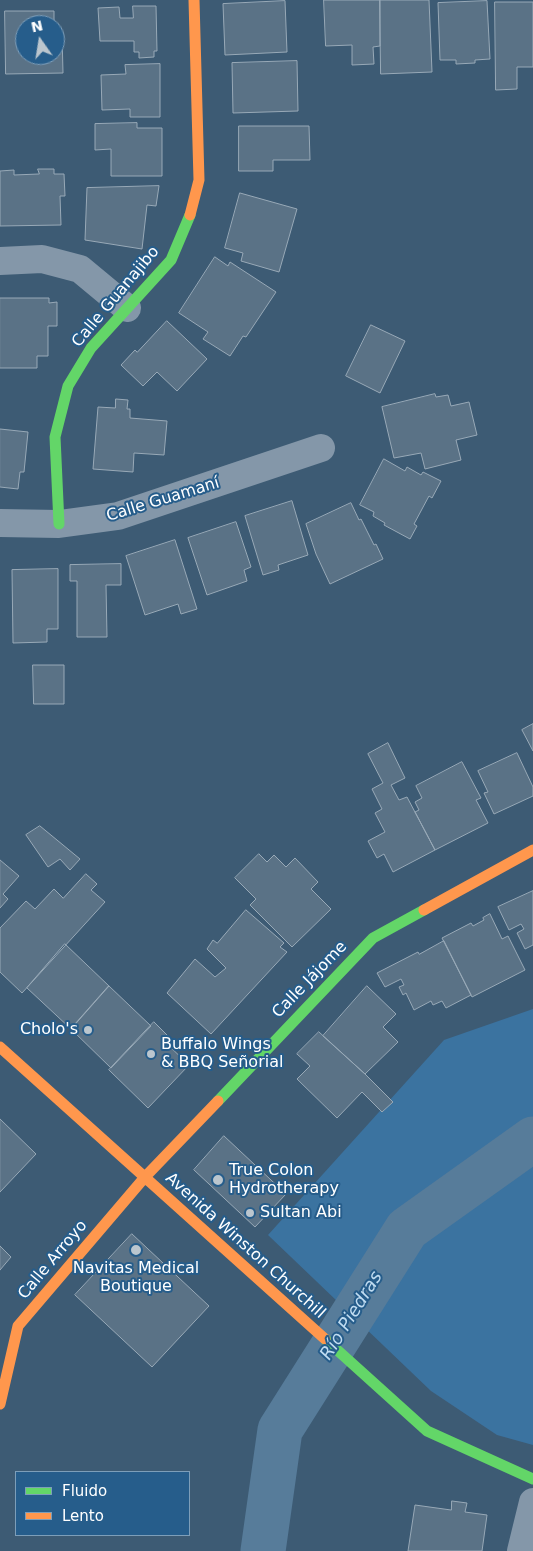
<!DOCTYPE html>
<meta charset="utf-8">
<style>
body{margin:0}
#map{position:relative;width:533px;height:1551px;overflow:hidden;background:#3d5b74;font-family:"DejaVu Sans",sans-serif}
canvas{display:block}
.legend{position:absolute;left:15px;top:1471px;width:175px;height:65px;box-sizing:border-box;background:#265d8b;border:1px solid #7d9eb9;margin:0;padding:6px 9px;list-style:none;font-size:15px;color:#fff}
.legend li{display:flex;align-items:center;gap:10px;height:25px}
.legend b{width:25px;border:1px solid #7d9eb9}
.north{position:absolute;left:15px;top:15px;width:50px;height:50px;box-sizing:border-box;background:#265d8b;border:1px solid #7d9eb9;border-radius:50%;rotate:347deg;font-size:14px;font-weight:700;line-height:20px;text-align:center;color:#fff}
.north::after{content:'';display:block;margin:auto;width:18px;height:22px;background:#bbc6ce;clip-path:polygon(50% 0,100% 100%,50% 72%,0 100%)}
</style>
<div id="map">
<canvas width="533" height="1551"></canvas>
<ul class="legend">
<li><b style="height:6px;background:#63d668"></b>Fluido</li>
<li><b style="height:6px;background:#ff974d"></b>Lento</li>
</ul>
<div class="north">N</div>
</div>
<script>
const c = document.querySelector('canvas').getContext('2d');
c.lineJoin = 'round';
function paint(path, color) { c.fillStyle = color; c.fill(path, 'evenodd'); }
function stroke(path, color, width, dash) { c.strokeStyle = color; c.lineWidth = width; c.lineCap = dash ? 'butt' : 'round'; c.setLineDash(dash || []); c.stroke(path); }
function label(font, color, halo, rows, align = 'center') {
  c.font = font + ' "DejaVu Sans",sans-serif'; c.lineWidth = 4; c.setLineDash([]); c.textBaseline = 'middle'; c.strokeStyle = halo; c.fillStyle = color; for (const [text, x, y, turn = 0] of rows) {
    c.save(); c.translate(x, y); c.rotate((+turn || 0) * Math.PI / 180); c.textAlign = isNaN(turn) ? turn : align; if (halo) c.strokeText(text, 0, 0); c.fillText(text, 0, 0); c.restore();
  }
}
paint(new Path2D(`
 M 533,1009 L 533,1445 L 497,1435 L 431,1391 L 268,1235 L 444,1040 Z`), '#3b73a0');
stroke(new Path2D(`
 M 263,1551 L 280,1430 L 407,1229 L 533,1139`), '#577c9a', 45);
const building = new Path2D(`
 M 324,0 L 380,0 L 380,46 L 373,47 L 374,64 L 352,65 L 352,45 L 326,46 Z
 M 380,0 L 429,0 L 432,72 L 381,74 Z
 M 285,1 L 287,52 L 225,55 L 223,4 Z
 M 487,1 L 490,59 L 475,60 L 475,63 L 456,64 L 456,60 L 440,60 L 438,3 Z
 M 495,2 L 533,2 L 533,67 L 517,67 L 517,89 L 496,90 Z
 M 133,6 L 156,6 L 157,51 L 154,51 L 154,57 L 139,58 L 139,52 L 134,52 L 134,41 L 100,41 L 98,8 L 119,7 L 120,18 L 133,18 Z
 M 5,11 L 54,11 L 54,25 L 25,25 L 25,55 L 55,55 L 55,34 L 62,34 L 63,73 L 6,74 Z
 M 297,61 L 298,111 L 233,113 L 232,63 Z
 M 160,64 L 160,117 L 130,117 L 130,109 L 102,110 L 101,75 L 126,74 L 125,65 Z
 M 137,123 L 137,128 L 162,128 L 162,176 L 111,176 L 111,149 L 95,150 L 95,124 Z
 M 239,126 L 309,126 L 310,160 L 273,160 L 273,171 L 239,171 Z
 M 38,169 L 54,169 L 54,174 L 64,174 L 65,196 L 60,196 L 61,225 L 0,226 L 0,171 L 14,170 L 14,175 L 39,174 Z
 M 159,186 L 156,206 L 147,205 L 142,249 L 85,240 L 87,188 Z
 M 240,193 L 297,209 L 279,272 L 241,261 L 243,253 L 225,248 Z
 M 215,257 L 228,266 L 230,262 L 276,292 L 246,337 L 243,336 L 230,356 L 203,339 L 208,332 L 179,313 Z
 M 0,298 L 49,298 L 49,303 L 57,302 L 57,326 L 48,326 L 48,356 L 37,356 L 37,368 L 0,368 Z
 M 167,321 L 207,359 L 177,391 L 157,372 L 143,386 L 121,365 L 135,350 L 137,352 Z
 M 371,325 L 405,341 L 380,393 L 346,376 Z
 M 435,394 L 436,397 L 448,395 L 451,406 L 469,402 L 477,435 L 456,440 L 461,460 L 425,469 L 421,453 L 394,458 L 382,407 Z
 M 116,399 L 128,400 L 127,409 L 130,409 L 130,418 L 167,421 L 164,455 L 134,453 L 133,472 L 93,469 L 98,407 L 115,408 Z
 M 0,429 L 28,432 L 24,472 L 20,472 L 18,489 L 0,487 Z
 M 384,459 L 405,471 L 407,467 L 421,475 L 423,472 L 441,481 L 432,498 L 429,496 L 414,524 L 417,526 L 410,539 L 384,525 L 385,523 L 373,516 L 374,512 L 360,505 Z
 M 292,501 L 308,555 L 278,565 L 279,570 L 263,575 L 245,516 Z
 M 351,503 L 359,520 L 361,519 L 374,545 L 376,544 L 383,559 L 330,584 L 316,554 L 306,524 Z
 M 236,522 L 251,567 L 244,570 L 247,581 L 207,595 L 188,538 Z
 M 175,540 L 197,609 L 181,614 L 178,604 L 145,615 L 126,556 Z
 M 121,564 L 121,585 L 106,585 L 107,637 L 77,637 L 77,581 L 70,581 L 70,565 Z
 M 58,569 L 58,629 L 47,629 L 47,642 L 13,643 L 12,570 Z
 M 33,665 L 64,665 L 64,704 L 34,704 Z
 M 533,724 L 533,751 L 522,730 Z
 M 388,743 L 405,778 L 391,785 L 399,800 L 407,797 L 435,850 L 393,872 L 384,854 L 377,858 L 368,841 L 385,832 L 375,813 L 382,809 L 372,789 L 383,783 L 368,754 Z
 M 517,753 L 533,787 L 533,796 L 494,814 L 484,793 L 488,792 L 478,771 Z
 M 462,762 L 481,798 L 476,800 L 488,823 L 435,850 L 415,812 L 419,810 L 415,802 L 422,798 L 416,786 Z
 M 40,826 L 80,859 L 70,870 L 60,859 L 48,867 L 26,835 Z
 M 259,854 L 267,862 L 274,855 L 286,867 L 295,858 L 318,882 L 311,889 L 331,909 L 292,947 L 250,905 L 256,899 L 235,878 Z
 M 0,860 L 19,876 L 3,894 L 8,899 L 0,908 Z
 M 86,874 L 97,884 L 91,890 L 105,902 L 22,993 L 0,972 L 0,928 L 26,901 L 35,909 L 54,889 L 63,898 Z
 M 533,891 L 533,945 L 525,949 L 517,933 L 524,929 L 521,924 L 509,930 L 498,907 Z
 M 246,910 L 284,943 L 280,947 L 287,952 L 211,1034 L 167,993 L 195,959 L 215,977 L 226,968 L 207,949 L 213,940 L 217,943 Z
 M 490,914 L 502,939 L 508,936 L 525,970 L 472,997 L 442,938 L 471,923 L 473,926 L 484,920 L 483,918 Z
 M 444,941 L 471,995 L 446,1008 L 442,1001 L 433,1005 L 431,1001 L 414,1010 L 406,993 L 403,995 L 399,987 L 404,985 L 401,979 L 385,987 L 377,973 L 418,952 L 419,954 Z
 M 65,944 L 109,986 L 71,1029 L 27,988 Z
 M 109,986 L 151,1026 L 111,1068 L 71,1029 Z
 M 367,986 L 396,1014 L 383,1027 L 398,1042 L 365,1074 L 323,1036 Z
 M 154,1022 L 170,1038 L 166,1043 L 189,1065 L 148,1108 L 109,1070 Z
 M 319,1032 L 365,1074 L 393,1102 L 382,1112 L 362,1092 L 337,1118 L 297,1079 L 310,1066 L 297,1054 Z
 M 0,1119 L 36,1154 L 0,1192 Z
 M 224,1136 L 286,1194 L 255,1227 L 194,1170 Z
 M 132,1234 L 209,1306 L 152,1367 L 75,1295 Z
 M 0,1246 L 11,1257 L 0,1270 Z
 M 452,1501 L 467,1503 L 465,1512 L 487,1515 L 482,1551 L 408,1551 L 415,1505 L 451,1510 Z`);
paint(building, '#5a7286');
stroke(building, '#98a9b7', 1);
stroke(new Path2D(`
 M 0,261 L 42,259 L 80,269 L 127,308
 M 0,523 L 59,524 L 118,516 L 321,448
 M 521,1551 L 533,1502`), '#8497a9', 28);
stroke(new Path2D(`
 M 59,524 L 55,437 L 68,386 L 91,348 L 171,260 L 190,215
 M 218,1101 L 373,938 L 424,910
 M 325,1339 L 427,1431 L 533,1479`), '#63d668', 11);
stroke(new Path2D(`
 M 190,215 L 199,180 L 194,0
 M 424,910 L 533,850
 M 0,1047 L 325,1339
 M 0,1404 L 18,1326 L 145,1177 L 218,1101`), '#ff974d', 11);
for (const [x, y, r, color] of [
 [88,1030,5,"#bbc6ce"],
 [151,1054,5,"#bbc6ce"],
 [218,1180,6,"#bbc6ce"],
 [250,1213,5,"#bbc6ce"],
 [136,1250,6,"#bbc6ce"]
]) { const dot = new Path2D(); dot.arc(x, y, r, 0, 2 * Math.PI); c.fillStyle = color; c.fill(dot); stroke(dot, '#265d8b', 2); }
label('16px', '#fff', '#265d8b', [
 ["Calle Guanajibo",116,297,-50],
 ["Calle Guamaní",163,500,-17],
 ["Calle Jájome",310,980,-46],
 ["Avenida Winston Churchill",245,1246,42],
 ["Calle Arroyo",53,1260,-50]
]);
label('16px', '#fff', '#265d8b', [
 ["Cholo's",78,1030,"right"],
 ["Buffalo Wings",161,1045],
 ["& BBQ Señorial",161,1063],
 ["True Colon",229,1171],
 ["Hydrotherapy",229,1189],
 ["Sultan Abi",260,1213],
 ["Navitas Medical",136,1269,"center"],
 ["Boutique",136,1287,"center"]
], 'left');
label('italic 18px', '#c0dcf1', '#265d8b', [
 ["Río Piedras",352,1316,-58]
]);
</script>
